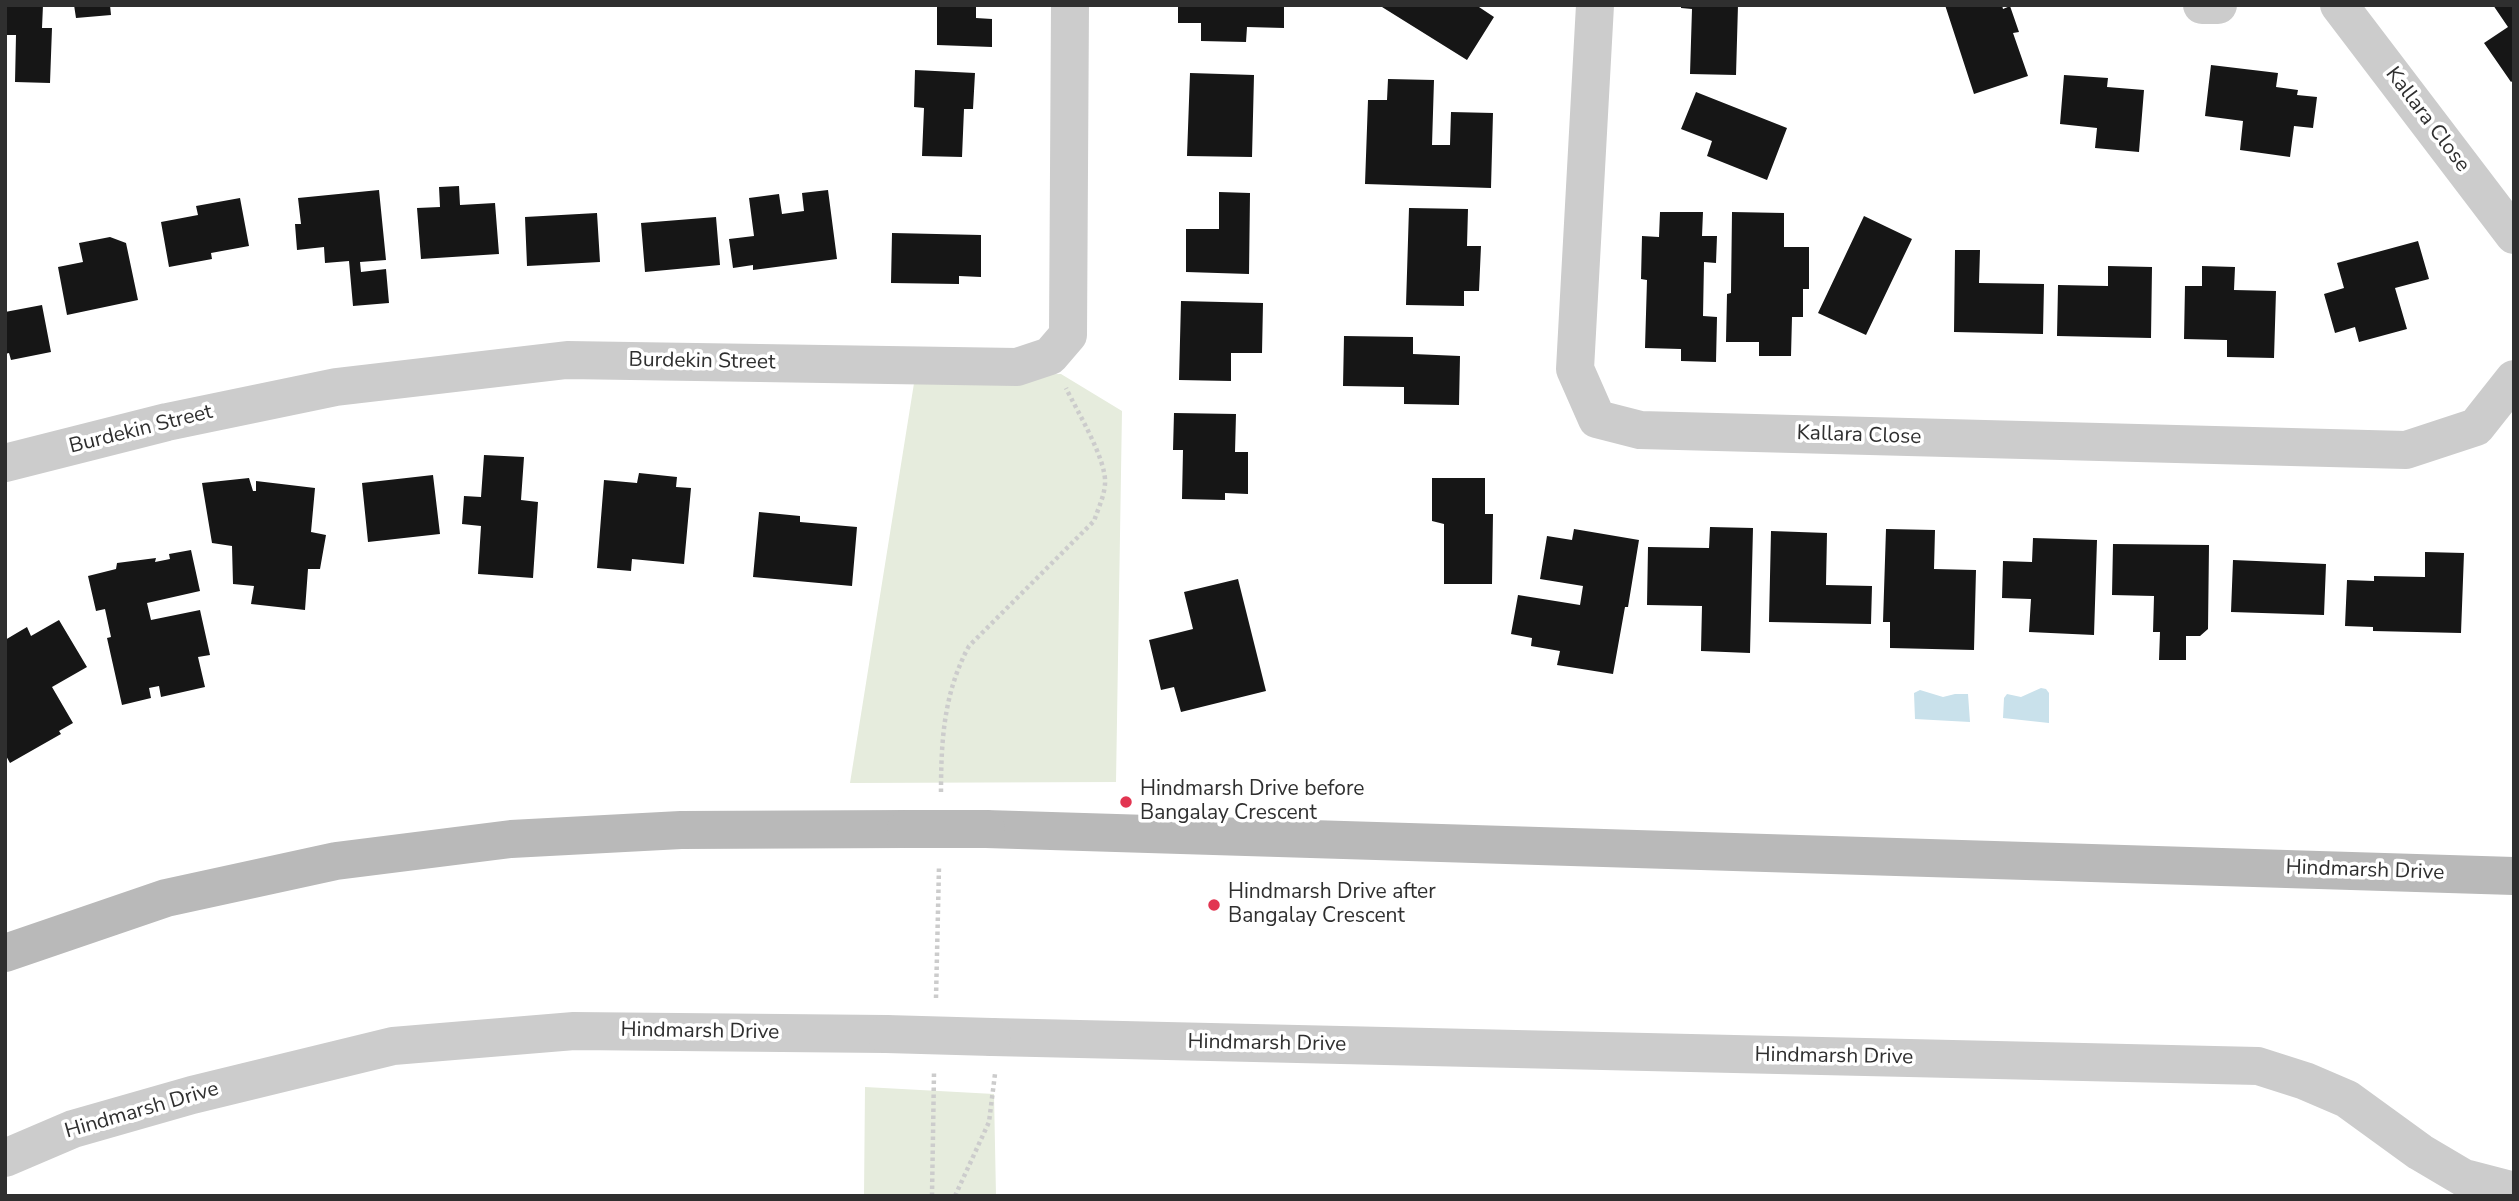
<!DOCTYPE html>
<style>
body{margin:0}
#map{position:relative;width:2519px;height:1201px;overflow:hidden;background:#fff;font-family:"Nunito Sans",sans-serif}
canvas{display:block}
.frame{position:absolute;inset:0;border:7px solid #2f2f2f;pointer-events:none}
</style>
<div id="map">
<canvas width="2519" height="1201"></canvas>
<div class="frame"></div>
</div>
<script>
const c = document.querySelector('canvas').getContext('2d');
c.lineJoin = 'round';
function paint(path, color) { c.fillStyle = color; c.fill(path, 'evenodd'); }
function stroke(path, color, width, dash) { c.strokeStyle = color; c.lineWidth = width; c.lineCap = dash ? 'butt' : 'round'; c.setLineDash(dash || []); c.stroke(path); }
function label(font, color, halo, rows, align = 'center') {
  c.font = font + ' "Nunito Sans",sans-serif'; c.lineWidth = 7; c.setLineDash([]); c.textBaseline = 'middle'; c.strokeStyle = halo; c.fillStyle = color; for (const [text, x, y, turn = 0] of rows) {
    c.save(); c.translate(x, y); c.rotate((+turn || 0) * Math.PI / 180); c.textAlign = isNaN(turn) ? turn : align; if (halo) c.strokeText(text, 0, 0); c.fillText(text, 0, 0); c.restore();
  }
}
paint(new Path2D(`
 M 1061,374 L 1122,411 L 1116,782 L 850,783 L 915,377 Z
 M 865,1087 L 994,1094 L 996,1196 L 864,1196 Z`), '#e6ecdd');
paint(new Path2D(`
 M 2041,688 L 2046,689 L 2049,693 L 2049,723 L 2003,718 L 2004,698 L 2007,694 L 2021,697 Z
 M 1920,690 L 1943,697 L 1955,694 L 1968,694 L 1970,722 L 1915,719 L 1914,693 Z`), '#c9e1eb');
paint(new Path2D(`
 M 5,5 L 43,5 L 42,28 L 52,28 L 50,83 L 15,82 L 16,35 L 5,35 Z
 M 74,5 L 110,5 L 111,15 L 76,18 Z
 M 937,5 L 976,5 L 976,18 L 992,19 L 992,47 L 937,45 Z
 M 1178,5 L 1284,5 L 1284,28 L 1247,27 L 1246,42 L 1201,41 L 1201,23 L 1178,23 Z
 M 1383,5 L 1476,5 L 1494,17 L 1467,60 L 1382,7 Z
 M 1681,5 L 1738,5 L 1736,75 L 1690,74 L 1692,9 L 1681,8 Z
 M 1945,5 L 2002,5 L 2003,9 L 2010,6 L 2019,32 L 2013,33 L 2028,76 L 1974,94 Z
 M 2493,5 L 2514,5 L 2514,80 L 2511,82 L 2484,43 L 2508,27 Z
 M 2211,65 L 2278,73 L 2276,87 L 2298,90 L 2297,95 L 2317,97 L 2313,128 L 2294,126 L 2290,157 L 2240,150 L 2243,121 L 2205,116 Z
 M 915,70 L 975,73 L 973,109 L 964,109 L 962,157 L 922,156 L 924,108 L 914,107 Z
 M 1190,73 L 1254,75 L 1252,157 L 1187,156 Z
 M 2064,75 L 2108,78 L 2107,87 L 2144,90 L 2139,152 L 2095,148 L 2097,128 L 2060,124 Z
 M 1388,79 L 1434,80 L 1432,145 L 1450,145 L 1451,112 L 1493,113 L 1491,188 L 1365,184 L 1368,100 L 1387,100 Z
 M 1696,92 L 1787,128 L 1767,180 L 1707,156 L 1712,141 L 1681,129 Z
 M 459,186 L 460,205 L 495,203 L 499,254 L 421,259 L 417,208 L 440,207 L 439,187 Z
 M 379,190 L 386,260 L 360,262 L 361,272 L 386,269 L 389,303 L 353,306 L 349,261 L 325,263 L 324,247 L 297,250 L 295,224 L 301,224 L 298,198 Z
 M 828,190 L 837,259 L 753,270 L 753,265 L 733,268 L 729,239 L 754,236 L 749,198 L 779,194 L 782,214 L 804,211 L 802,193 Z
 M 1219,192 L 1250,193 L 1249,274 L 1186,272 L 1186,229 L 1219,229 Z
 M 240,198 L 249,246 L 211,253 L 212,259 L 169,267 L 161,222 L 198,215 L 196,206 Z
 M 1409,208 L 1468,209 L 1467,246 L 1481,246 L 1479,291 L 1464,291 L 1464,306 L 1406,305 Z
 M 1660,212 L 1703,212 L 1702,236 L 1717,236 L 1716,263 L 1704,262 L 1703,316 L 1717,317 L 1716,362 L 1681,361 L 1681,349 L 1645,348 L 1647,280 L 1641,279 L 1642,236 L 1659,237 Z
 M 1732,212 L 1784,213 L 1784,247 L 1809,247 L 1809,289 L 1803,289 L 1803,317 L 1792,317 L 1791,356 L 1759,356 L 1759,342 L 1726,342 L 1727,294 L 1731,293 Z
 M 597,213 L 600,262 L 527,266 L 525,217 Z
 M 1864,216 L 1912,239 L 1866,335 L 1818,313 Z
 M 716,217 L 720,265 L 645,272 L 641,223 Z
 M 892,233 L 981,235 L 981,277 L 959,276 L 959,284 L 891,283 Z
 M 110,237 L 126,243 L 138,300 L 67,315 L 58,267 L 83,262 L 79,243 Z
 M 2418,241 L 2429,279 L 2395,288 L 2407,329 L 2359,342 L 2355,327 L 2335,333 L 2324,294 L 2344,288 L 2337,263 Z
 M 1955,250 L 1980,250 L 1979,283 L 2044,284 L 2043,334 L 1954,332 Z
 M 2108,266 L 2152,267 L 2151,338 L 2057,336 L 2058,285 L 2108,286 Z
 M 2202,266 L 2235,267 L 2234,290 L 2276,291 L 2274,358 L 2227,357 L 2227,340 L 2184,339 L 2185,286 L 2202,286 Z
 M 1181,301 L 1263,303 L 1262,353 L 1231,353 L 1231,381 L 1179,380 Z
 M 42,305 L 51,352 L 11,360 L 9,353 L 5,354 L 5,312 Z
 M 1344,336 L 1413,337 L 1413,354 L 1460,356 L 1459,405 L 1404,404 L 1404,387 L 1343,386 Z
 M 1174,413 L 1236,414 L 1235,452 L 1248,452 L 1248,494 L 1225,493 L 1225,500 L 1182,499 L 1183,450 L 1173,450 Z
 M 484,455 L 524,457 L 521,500 L 538,502 L 533,578 L 478,574 L 481,526 L 462,524 L 464,496 L 481,497 Z
 M 639,473 L 677,477 L 676,487 L 691,488 L 684,564 L 632,559 L 631,571 L 597,568 L 604,480 L 637,483 Z
 M 433,475 L 440,534 L 368,542 L 362,483 Z
 M 249,478 L 253,491 L 256,491 L 256,481 L 315,488 L 311,532 L 326,535 L 320,569 L 308,569 L 305,610 L 251,604 L 254,586 L 233,584 L 232,546 L 212,543 L 202,483 Z
 M 1432,478 L 1485,478 L 1485,514 L 1493,514 L 1492,584 L 1444,584 L 1444,524 L 1432,521 Z
 M 759,512 L 800,516 L 800,522 L 857,527 L 852,586 L 753,577 Z
 M 1710,527 L 1753,528 L 1750,653 L 1701,651 L 1702,606 L 1647,605 L 1648,547 L 1709,548 Z
 M 1574,529 L 1639,540 L 1628,607 L 1625,607 L 1613,674 L 1557,665 L 1560,651 L 1531,646 L 1532,638 L 1511,634 L 1518,595 L 1580,605 L 1583,586 L 1540,579 L 1547,536 L 1572,540 Z
 M 1886,529 L 1935,530 L 1934,569 L 1976,570 L 1974,650 L 1890,648 L 1890,622 L 1883,622 Z
 M 1771,531 L 1827,533 L 1826,585 L 1872,586 L 1871,624 L 1769,622 Z
 M 2033,538 L 2097,540 L 2094,635 L 2029,632 L 2031,599 L 2002,598 L 2003,561 L 2032,562 Z
 M 2113,544 L 2209,545 L 2208,629 L 2200,636 L 2186,636 L 2186,660 L 2159,660 L 2160,632 L 2153,632 L 2154,596 L 2112,595 Z
 M 191,550 L 200,591 L 147,603 L 151,620 L 200,610 L 210,655 L 198,657 L 205,687 L 161,697 L 159,686 L 149,688 L 151,698 L 122,705 L 107,638 L 111,637 L 105,609 L 96,611 L 88,576 L 116,569 L 117,563 L 156,558 L 155,562 L 170,559 L 169,554 Z
 M 2425,552 L 2464,553 L 2461,633 L 2373,631 L 2373,627 L 2345,626 L 2347,580 L 2374,581 L 2374,576 L 2425,577 Z
 M 2233,560 L 2326,564 L 2324,615 L 2231,612 Z
 M 1238,579 L 1266,691 L 1181,712 L 1174,687 L 1161,690 L 1149,640 L 1193,629 L 1184,592 Z
 M 59,620 L 87,667 L 52,687 L 73,723 L 59,731 L 61,734 L 10,763 L 5,754 L 5,640 L 27,627 L 31,636 Z`), '#161616');
stroke(new Path2D(`
 M 941,792 C 941,740 944,692 969,646 L 1094,521 C 1098,509 1104,497 1105,484 C 1107,460 1077,411 1066,388
 M 936,998 L 939,867
 M 932,1196 L 934,1073
 M 955,1196 L 989,1122 L 995,1074`), '#ccc', 4.5, [3.5, 3.5]);
stroke(new Path2D(`
 M 1595,5 L 1575,369 L 1597,419 L 1640,430 L 2406,450 L 2476,427 L 2514,379
 M 2202,5 L 2218,5
 M 2339,5 L 2514,235
 M 5,463 L 167,422 L 336,387 L 567,360 L 1017,367 L 1050,356 L 1068,335 L 1070,5
 M 992,1037 L 2258,1066 L 2305,1081 L 2347,1099 L 2420,1152 L 2464,1178 L 2514,1191
 M 5,1158 L 73,1129 L 192,1095 L 393,1046 L 574,1031 L 886,1034`), '#ccc', 38);
stroke(new Path2D(`
 M 986,829 L 2514,876
 M 5,953 L 166,898 L 336,861 L 511,839 L 681,830 L 906,829`), '#b9b9b9', 38);
stroke(new Path2D(`
 M 886,1034 L 992,1037`), '#ccc', 38);
stroke(new Path2D(`
 M 906,829 L 986,829`), '#b9b9b9', 38);
for (const [x, y, r, color] of [
 [1126,802,7,"#e23551"],
 [1214,905,7,"#e23551"]
]) { const dot = new Path2D(); dot.arc(x, y, r, 0, 2 * Math.PI); c.fillStyle = color; c.fill(dot); stroke(dot, '#fff', 2.5); }
label('21px', '#2f2f2f', '#fff', [
 ["Kallara Close",2427,120,53],
 ["Burdekin Street",702,362,1],
 ["Burdekin Street",141,430,-14],
 ["Kallara Close",1859,436,2],
 ["Hindmarsh Drive",2365,871,2],
 ["Hindmarsh Drive",700,1032,1],
 ["Hindmarsh Drive",1267,1044,1],
 ["Hindmarsh Drive",1834,1057,1],
 ["Hindmarsh Drive",142,1111,-16]
]);
label('21px', '#2f2f2f', '#fff', [
 ["Hindmarsh Drive before",1140,790],
 ["Bangalay Crescent",1140,814],
 ["Hindmarsh Drive after",1228,893],
 ["Bangalay Crescent",1228,917]
], 'left');
</script>
